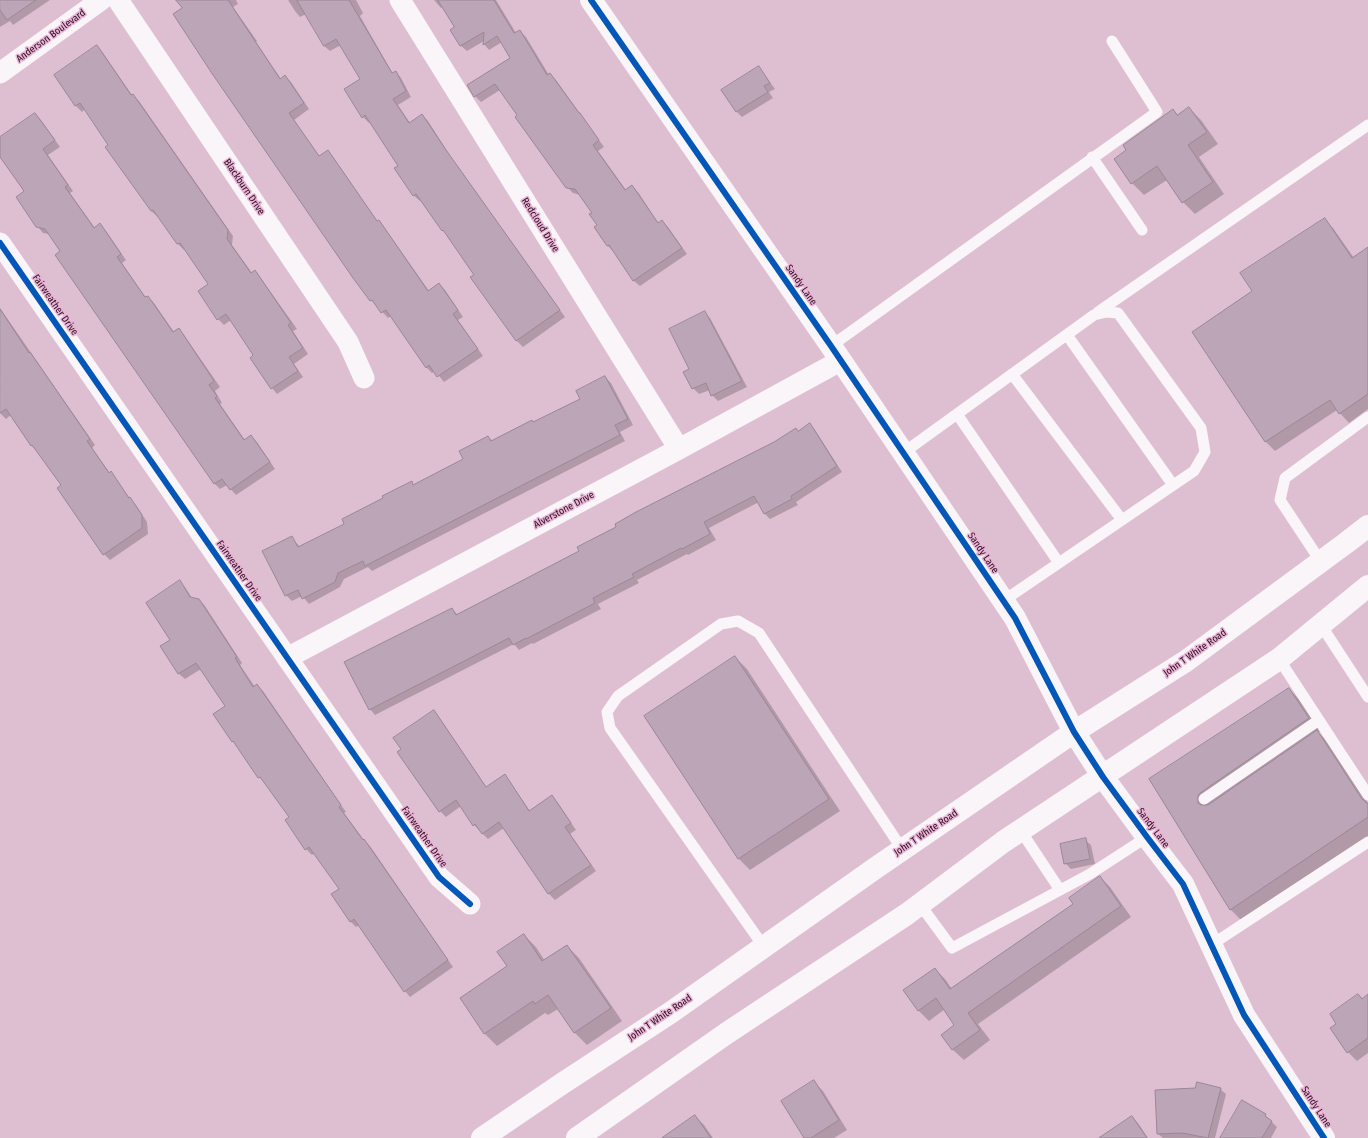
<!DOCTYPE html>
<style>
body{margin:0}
canvas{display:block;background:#debfd2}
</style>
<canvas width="1368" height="1138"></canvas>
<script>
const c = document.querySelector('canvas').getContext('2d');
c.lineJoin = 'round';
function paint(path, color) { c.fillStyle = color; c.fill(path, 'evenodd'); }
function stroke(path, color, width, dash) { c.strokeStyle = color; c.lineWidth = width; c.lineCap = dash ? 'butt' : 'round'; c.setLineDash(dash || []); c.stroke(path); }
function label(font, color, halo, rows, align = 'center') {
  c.font = font + ' "Fira Sans Condensed",sans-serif'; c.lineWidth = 3; c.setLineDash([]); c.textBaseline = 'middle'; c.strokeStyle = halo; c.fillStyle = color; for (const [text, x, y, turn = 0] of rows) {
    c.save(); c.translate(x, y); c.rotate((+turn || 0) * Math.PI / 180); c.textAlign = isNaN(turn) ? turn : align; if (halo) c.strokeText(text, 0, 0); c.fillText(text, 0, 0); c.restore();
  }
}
paint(new Path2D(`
 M 0,0 L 50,0 L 13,25 L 10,21 L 0,27 Z
 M 177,0 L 236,0 L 238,4 L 233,7 L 257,41 L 256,42 L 281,79 L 285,76 L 291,82 L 309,109 L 294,120 L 320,157 L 328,151 L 333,157 L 378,222 L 384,227 L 429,291 L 439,284 L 445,290 L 463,317 L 458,320 L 483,356 L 444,382 L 435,371 L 432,373 L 426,367 L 391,316 L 388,318 L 371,300 Z
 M 288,0 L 356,0 L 363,13 L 360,16 L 393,74 L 396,72 L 401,78 L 411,97 L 398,105 L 410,123 L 422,115 L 428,121 L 451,157 L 565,317 L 523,347 L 517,341 L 472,277 L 475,275 L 449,236 L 443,230 L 422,200 L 420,201 L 414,196 L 395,169 L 399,166 L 370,122 L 369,123 L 363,117 L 361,80 L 341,45 L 330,51 L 324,46 L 306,14 L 300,17 L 295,11 Z
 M 434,0 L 496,0 L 516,33 L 520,31 L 526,37 L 549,75 L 550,74 L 556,80 L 604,147 L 598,151 L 626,190 L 632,187 L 638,192 L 659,224 L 662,221 L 668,227 L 687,254 L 640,286 L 634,281 L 614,252 L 608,246 L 595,228 L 598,226 L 593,213 L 580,195 L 573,193 L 567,187 L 500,90 L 481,102 L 475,96 L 512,58 L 502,42 L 489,50 L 484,44 L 484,41 L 467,51 L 461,46 L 451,30 L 456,27 L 443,7 L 441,8 Z
 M 97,47 L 103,53 L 132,95 L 139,101 L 233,236 L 232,245 L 252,273 L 255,271 L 260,277 L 297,329 L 293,331 L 308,354 L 294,364 L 303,377 L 277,394 L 272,388 L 255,355 L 231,320 L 224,325 L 218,319 L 210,284 L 185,249 L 184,250 L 178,244 L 158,216 L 157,216 L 151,211 L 85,109 L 82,112 L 76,106 L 55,76 Z
 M 759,68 L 764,74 L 775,89 L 769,92 L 773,98 L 742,117 L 737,112 Z
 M 1189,108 L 1201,120 L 1218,144 L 1199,157 L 1224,194 L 1195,214 L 1183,202 L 1167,180 L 1144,195 L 1132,183 L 1116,159 L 1173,110 L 1178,115 Z
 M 35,114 L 41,120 L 60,147 L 48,155 L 73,191 L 70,193 L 95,228 L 100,225 L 106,231 L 126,260 L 122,263 L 146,298 L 148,297 L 154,303 L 174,332 L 178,329 L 184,335 L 220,387 L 215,391 L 222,403 L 220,404 L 245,440 L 251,436 L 257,442 L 275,469 L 236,495 L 227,485 L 220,489 L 215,484 L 49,234 L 43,233 L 37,226 L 25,192 L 0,147 L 0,138 Z
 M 1324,219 L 1333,228 L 1354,258 L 1368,248 L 1368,409 L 1349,423 L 1337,410 L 1275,451 L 1266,442 L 1193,332 L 1253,291 Z
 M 0,308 L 95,445 L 92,448 L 110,473 L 116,479 L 130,499 L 136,505 L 147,522 L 148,534 L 110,560 L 104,554 L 62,486 L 37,451 L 31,445 L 11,415 L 6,419 L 0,413 Z
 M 704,312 L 710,318 L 747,387 L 718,401 L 712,395 L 710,390 L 699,394 L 693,388 L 691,369 Z
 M 605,377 L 611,383 L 633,425 L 620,432 L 625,441 L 372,571 L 368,567 L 344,579 L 340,587 L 309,604 L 302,596 L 292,601 L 286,595 L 292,538 L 300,547 L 345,524 L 412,483 L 414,486 L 465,459 L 488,437 L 493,441 L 581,400 Z
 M 809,424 L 815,430 L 842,472 L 796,502 L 798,505 L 770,519 L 764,513 L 759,502 L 709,528 L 716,540 L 688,555 L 687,554 L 637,580 L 639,583 L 598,604 L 601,609 L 533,644 L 532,643 L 519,650 L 514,644 L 375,715 L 370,709 L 452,609 L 458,615 L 580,551 L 799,432 Z
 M 179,581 L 185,587 L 192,598 L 199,599 L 205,606 L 242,663 L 240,665 L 255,687 L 257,686 L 263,691 L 346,812 L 344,813 L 364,840 L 370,846 L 453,967 L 410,997 L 405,991 L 360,925 L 356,927 L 351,922 L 340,889 L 315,853 L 312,855 L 306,849 L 286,820 L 290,818 L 265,783 L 259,777 L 227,706 L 201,669 L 185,679 L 179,674 L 161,647 L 171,640 Z
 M 735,657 L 747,669 L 840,811 L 750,870 L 738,858 Z
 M 1289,689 L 1301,701 L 1321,731 L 1318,732 L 1329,743 L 1368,803 L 1368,837 L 1243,922 L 1231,910 L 1150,780 Z
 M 433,711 L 439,717 L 487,788 L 505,776 L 510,782 L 530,811 L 552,797 L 558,803 L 576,830 L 570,834 L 596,871 L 555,900 L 549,894 L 504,828 L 488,839 L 474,825 L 461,806 L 446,817 L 440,811 Z
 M 1085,840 L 1091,845 L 1095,864 L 1071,869 L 1065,863 Z
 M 1100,877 L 1110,887 L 1131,917 L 978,1024 L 990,1040 L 964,1060 L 953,1050 L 942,1035 L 956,1025 L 945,1009 L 929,1021 L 918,1010 L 935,969 L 945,979 L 952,989 L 1074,904 Z
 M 524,935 L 536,947 L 545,961 L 567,946 L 579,958 L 622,1021 L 587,1045 L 575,1033 L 558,1009 L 548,1015 L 545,1013 L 497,1046 L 485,1034 L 461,998 L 508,966 Z
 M 1358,995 L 1368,1002 L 1368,1053 L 1357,1061 L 1348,1052 L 1338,1024 Z
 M 814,1082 L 823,1091 L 847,1130 L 834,1138 L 805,1138 Z
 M 1220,1089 L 1226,1094 L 1215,1138 L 1163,1138 L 1158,1134 Z
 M 1265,1115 L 1277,1127 L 1271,1138 L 1221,1138 Z
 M 695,1116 L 704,1125 L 713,1138 L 670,1138 Z
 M 1132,1117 L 1138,1123 L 1148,1138 L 1101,1138 Z`), '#0003');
const building = new Path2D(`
 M 0,0 L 36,0 L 7,20 L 0,10 Z
 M 176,0 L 228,0 L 280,79 L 285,75 L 304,103 L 289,113 L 319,156 L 328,150 L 377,221 L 379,220 L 428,291 L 439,283 L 458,310 L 453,314 L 478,349 L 437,377 L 429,365 L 426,368 L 386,310 L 381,313 L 372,300 L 370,301 L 353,278 L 211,72 L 173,14 L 182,8 Z
 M 297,0 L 349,0 L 392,73 L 396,71 L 406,91 L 393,99 L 409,123 L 422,114 L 446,150 L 560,310 L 516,341 L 470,277 L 474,275 L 443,230 L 442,231 L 416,194 L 413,196 L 394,168 L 398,166 L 365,115 L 362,118 L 344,89 L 360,79 L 336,39 L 324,46 Z
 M 438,0 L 494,0 L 514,33 L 520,30 L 547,75 L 550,73 L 579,113 L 580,113 L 599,140 L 593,145 L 625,190 L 632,185 L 658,223 L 662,220 L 682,248 L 633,281 L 609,245 L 607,246 L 594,227 L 597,225 L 589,214 L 592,213 L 575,189 L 566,188 L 515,117 L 517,115 L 495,84 L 474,97 L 467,85 L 510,58 L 497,36 L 483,45 L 484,32 L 460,46 L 450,30 L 454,27 Z
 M 97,45 L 131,95 L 133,94 L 228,230 L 227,239 L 251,273 L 255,270 L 291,323 L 288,325 L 303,348 L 289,357 L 298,371 L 271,389 L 250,358 L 253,355 L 226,314 L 217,320 L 198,291 L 208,284 L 180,243 L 177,244 L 153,210 L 151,211 L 105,147 L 108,145 L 80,103 L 75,106 L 54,75 Z
 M 759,66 L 770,83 L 764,86 L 768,92 L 736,112 L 721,90 Z
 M 1189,107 L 1207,132 L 1188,145 L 1213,182 L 1182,203 L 1157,166 L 1131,184 L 1114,159 L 1126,150 L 1123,145 L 1162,117 L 1173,109 L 1177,115 Z
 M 35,113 L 55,140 L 43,149 L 68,185 L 65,187 L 94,228 L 100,223 L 121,254 L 117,257 L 145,297 L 148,296 L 173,332 L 179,328 L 214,381 L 209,385 L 217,396 L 215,398 L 244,440 L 251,435 L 270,462 L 230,490 L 222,479 L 214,484 L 55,255 L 60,251 L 45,229 L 36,227 L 16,197 L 24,191 L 0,157 L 0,137 Z
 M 1325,218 L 1352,258 L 1368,247 L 1368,394 L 1339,414 L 1330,400 L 1265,442 L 1192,332 L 1252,291 L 1240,273 Z
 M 0,309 L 29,353 L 30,352 L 90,439 L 87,441 L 109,473 L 111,471 L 129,498 L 130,497 L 142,515 L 142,528 L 103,555 L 57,488 L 61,485 L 32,445 L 31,446 L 6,409 L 0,413 Z
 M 705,311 L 742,381 L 711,396 L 706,383 L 692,389 L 683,372 L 689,369 L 669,329 Z
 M 605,376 L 628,419 L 615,425 L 620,435 L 365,566 L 363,561 L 338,573 L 335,582 L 302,599 L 298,590 L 285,596 L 262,551 L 292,536 L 298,547 L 344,524 L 342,519 L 383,498 L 382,496 L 412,481 L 413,485 L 463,459 L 459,451 L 488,436 L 491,441 L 532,420 L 533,422 L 580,399 L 576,391 Z
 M 810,423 L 837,466 L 791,496 L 792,499 L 764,514 L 754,496 L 704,522 L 710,534 L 682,549 L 681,548 L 632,574 L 634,577 L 593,598 L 595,603 L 526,639 L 526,638 L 513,645 L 509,638 L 369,710 L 344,662 L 452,608 L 456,615 L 579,551 L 577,547 L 616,527 L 615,524 L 636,512 L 774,442 L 796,428 L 798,431 Z
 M 180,580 L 190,597 L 199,599 L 237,657 L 235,658 L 253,687 L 257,684 L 341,805 L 339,807 L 363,840 L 364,839 L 448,960 L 404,992 L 354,919 L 350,922 L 331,894 L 339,889 L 309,847 L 305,850 L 285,820 L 289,817 L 260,777 L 258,778 L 233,741 L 232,742 L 213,714 L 225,706 L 196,663 L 178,674 L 160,646 L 170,640 L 146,603 Z
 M 735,656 L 829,799 L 738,859 L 644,716 Z
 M 1289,688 L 1309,718 L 1200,793 L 1198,796 L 1198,803 L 1201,805 L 1208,805 L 1317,730 L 1362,799 L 1368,804 L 1368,817 L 1230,910 L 1149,779 Z
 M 434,710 L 486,787 L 505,774 L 529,811 L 552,795 L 571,823 L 565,827 L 591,865 L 548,894 L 499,822 L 482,834 L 475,824 L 473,826 L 456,800 L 439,812 L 397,752 L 401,749 L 393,738 Z
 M 1086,838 L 1090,859 L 1064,864 L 1060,844 Z
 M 1100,876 L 1121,906 L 968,1013 L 980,1030 L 952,1050 L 941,1035 L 954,1025 L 936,998 L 918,1011 L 903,990 L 935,968 L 950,989 L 1073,904 L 1069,898 Z
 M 524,934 L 542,961 L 567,945 L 611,1008 L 574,1033 L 548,995 L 535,1004 L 533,1001 L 484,1034 L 460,998 L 507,966 L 497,952 Z
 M 1358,994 L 1362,999 L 1368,994 L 1368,1038 L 1347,1053 L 1330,1028 L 1336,1024 L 1330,1014 Z
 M 814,1080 L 839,1120 L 811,1138 L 804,1138 L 781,1101 Z
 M 1197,1082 L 1221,1088 L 1208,1138 L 1182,1133 L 1157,1134 L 1155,1090 L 1195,1088 Z
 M 1242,1100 L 1266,1114 L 1265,1116 L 1272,1121 L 1262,1138 L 1220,1138 Z
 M 695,1115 L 711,1138 L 662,1138 Z
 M 1132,1116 L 1147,1138 L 1099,1138 Z`);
paint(building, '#bba5b6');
stroke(building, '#9b8797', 1);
stroke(new Path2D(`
 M 1092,157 L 1142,230
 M 1098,312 L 1368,125
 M 1067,335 L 1173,485
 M 831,346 L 1157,112 L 1112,41
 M 1012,374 L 1122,520
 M 957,414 L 1059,563
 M 903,453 L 1094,315 L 1106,312 L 1118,313 L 1201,428 L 1205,452 L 1194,471 L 1003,601
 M 1321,562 L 1280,500 L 1285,478 L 1368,417
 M 1321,625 L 1368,697
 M 1279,659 L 1368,795
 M 1204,799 L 1319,720
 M 1021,831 L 1060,890
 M 919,903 L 952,948 L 1090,874 L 1147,837
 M 1211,945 L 1368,842
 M 764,947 L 610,728 L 607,712 L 618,696 L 721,624 L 738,621 L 759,633 L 902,849`), '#faf5f8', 11);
stroke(new Path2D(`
 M 118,0 L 348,342 L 364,378
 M 400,0 L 679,449
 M 0,73 L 101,0
 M 0,243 L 439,877 L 470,904
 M 287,658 L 679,449 L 840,361`), '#faf5f8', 21);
stroke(new Path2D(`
 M 591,0 L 831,346 L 1015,618 L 1074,732 L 1103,777 L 1147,837 L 1183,884 L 1244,1015 L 1324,1138`), '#faf5f8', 22);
stroke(new Path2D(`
 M 482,1138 L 563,1083 L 670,1013 L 877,867 L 1074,732 L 1186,661 L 1346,543 L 1368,526
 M 577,1138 L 727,1033 L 907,914 L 1003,842 L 1279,659 L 1368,586`), '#faf5f8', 22);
stroke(new Path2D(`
 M 591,0 L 831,346 L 1015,618 L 1074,732 L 1103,777 L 1147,837 L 1183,884 L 1244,1015 L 1324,1138
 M 0,243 L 439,877 L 470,904`), '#0057b8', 6);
label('10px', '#271220', '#ebb2d5', [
 ["Anderson Boulevard",51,36,-36],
 ["Blackburn Drive",244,187,56],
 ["Redcloud Drive",540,225,58],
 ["Sandy Lane",801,285,55],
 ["Fairweather Drive",55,305,55],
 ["Alverstone Drive",564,510,-28],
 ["Sandy Lane",983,553,56],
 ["Fairweather Drive",239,571,55],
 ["John T White Road",1195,653,-35],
 ["Sandy Lane",1153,828,53],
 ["John T White Road",926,833,-34],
 ["Fairweather Drive",424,837,55],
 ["John T White Road",660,1018,-34],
 ["Sandy Lane",1316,1107,57]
]);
</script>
